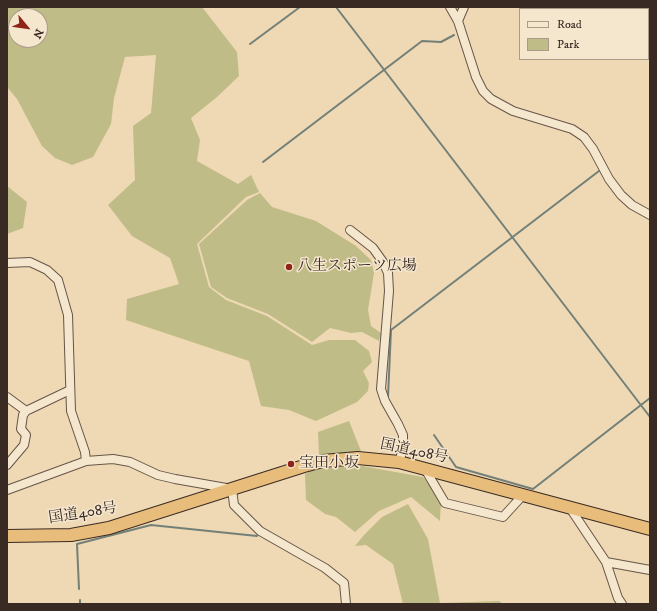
<!DOCTYPE html>
<html>
<head>
<meta charset="utf-8">
<style>
	body { margin:0 }
	#map { position:relative; width:657px; height:611px; overflow:hidden; background:#efd8b4; font-family:"IM FELL DW Pica",serif }
	canvas { display:block }
	.frame { position:absolute; inset:0; border:8px solid #392b24; pointer-events:none }
	.legend { position:absolute; left:519px; top:8px; width:130px; height:52px; box-sizing:border-box; background:#f5e6ce; border:1px solid #aa9b8a; margin:0; padding:5px 7px; list-style:none; font-size:12px; color:#392b24 }
	.legend li { display:flex; align-items:center; gap:8px; height:20px }
	.legend b { width:20px; border:1px solid #aa9b8a }
	.north { position:absolute; left:8px; top:8px; width:40px; height:40px; box-sizing:border-box; background:#f5e6ce; border:1px solid #aa9b8a; border-radius:50%; rotate:119deg; font-size:11px; font-weight:700; line-height:16px; text-align:center; color:#392b24 }
	.north::after { content:''; display:block; margin:auto; width:14px; height:18px; background:#8f2418; clip-path:polygon(50% 0,100% 100%,50% 72%,0 100%) }
</style>
</head>
<body>
<div id="map">
<canvas width="657" height="611"></canvas>
<div class="frame"></div>
<ul class="legend">
<li><b style="height:5px;background:#f5e6ce"></b>Road</li>
<li><b style="height:11px;background:#c0bc88"></b>Park</li>
</ul>
<div class="north">N</div>
</div>
<script>
const context = document.querySelector('canvas').getContext('2d');
context.lineJoin = 'round';
function paint(path, color) {
  context.fillStyle = color;
  context.fill(path, 'evenodd');
}
function shape(rows) {
  const path = new Path2D();
  for (const r of rows) {
    path.moveTo(r[0], r[1]);
    for (let i = 2; i < r.length; i += 2) path.lineTo(r[i], r[i + 1]);
  }
  return path;
}
function trace(path, color, width, dash) {
  context.strokeStyle = color;
  context.lineWidth = width;
  context.lineCap = dash ? 'butt' : 'round';
  context.setLineDash(dash || []);
  context.stroke(path);
}
function drawText(font, color, halo, rows, align = 'center') {
  context.font = font + ' "IM FELL DW Pica","Noto Serif JP",serif';
  context.lineWidth = 3;
  context.setLineDash([]);
  context.textBaseline = 'middle';
  context.strokeStyle = halo;
  context.fillStyle = color;
  for (const [text, x, y, turn = 0] of rows) {
    context.save();
    context.translate(x, y);
    context.rotate((+turn || 0) * Math.PI / 180);
    context.textAlign = isNaN(turn) ? turn : align;
    if (halo) context.strokeText(text, 0, 0);
    context.fillText(text, 0, 0);
    context.restore();
  }
}
paint(shape([
	[7,7,202,7,237,52,239,76,217,97,191,118,200,140,197,161,238,184,251,175,259,192,246,197,197,244,209,287,226,300,267,316,312,345,329,340,355,340,369,351,372,362,363,371,369,383,368,391,357,402,316,421,289,410,261,406,249,361,126,320,127,299,179,284,170,258,132,236,108,205,135,180,133,126,151,113,156,55,125,57,114,98,111,124,93,157,72,165,55,158,42,146,17,99,7,87],
	[16,16,40,16,40,40,16,40],
	[533,7,599,7,597,9,532,9],
	[612,7,650,7,650,27,648,26,648,9,616,9],
	[7,186,27,202,23,228,7,234],
	[260,193,272,207,316,221,356,246,371,260,374,273,368,310,371,326,381,333,379,341,362,332,351,333,330,328,312,342,268,314,227,298,211,287,199,244,247,200],
	[349,421,361,451,319,457,318,432],
	[341,466,362,466,423,477,441,500,440,521,411,497,379,511,355,532,336,517,325,514,306,500,305,474,310,471],
	[408,504,428,539,440,603,499,601,504,604,403,604,393,564,366,545,355,546,364,535,382,517]
]), '#c0bc88');
trace(shape([
	[336,7,650,417],
	[250,44,300,7],
	[263,162,422,41,441,42,454,35],
	[388,397,391,330,599,171],
	[434,435,456,467,533,489,650,398],
	[79,589,77,544,151,525,257,536],
	[80,600,80,604]
]), '#738078', 2);
const minor = shape([
	[450,7,458,21,476,77,483,91,491,99,513,111,572,129,584,137,593,149,609,179,621,195,632,205,650,215],
	[458,21,464,7],
	[350,230,373,248,383,262,388,273,389,291,381,389,385,401,398,424,403,435,403,449,399,462],
	[7,263,30,262,47,270,58,280,68,315,71,411,85,452,86,461],
	[7,397,26,411],
	[7,465,24,445,26,435,21,429,23,415,26,411,70,390],
	[425,469,445,503,503,517,523,495],
	[7,490,86,461,113,459,130,462,158,475,175,479,232,489,234,505,260,531,325,568,344,583,346,604],
	[570,508,606,562,618,598,622,604],
	[606,562,650,570]
]);
const highway = shape([
	[7,536,71,535,109,528,304,466,323,461,358,458,399,462,650,529]
]);
trace(minor, '#665648', 10);
trace(highway, '#392b24', 14);
trace(minor, '#f5e6ce', 8);
trace(highway, '#e8bc7a', 12);
for (const [x, y, r, color] of [
	[289,267,4,"#8f2418"],
	[291,464,4,"#8f2418"]
]) {
  const dot = new Path2D();
  dot.arc(x, y, r, 0, 2 * Math.PI);
  context.fillStyle = color;
  context.fill(dot);
  trace(dot, '#f5e6ce', 1.5);
}
drawText('15px', '#392b24', '#f5e6ce', [
	["八生スポーツ広場",297,267],
	["宝田小坂",299,464]
], 'left');
drawText('15px', '#392b24', '#f5e6ce', [
	["国道408号",414,452,12],
	["国道408号",83,514,-9]
]);
</script>
</body>
</html>
